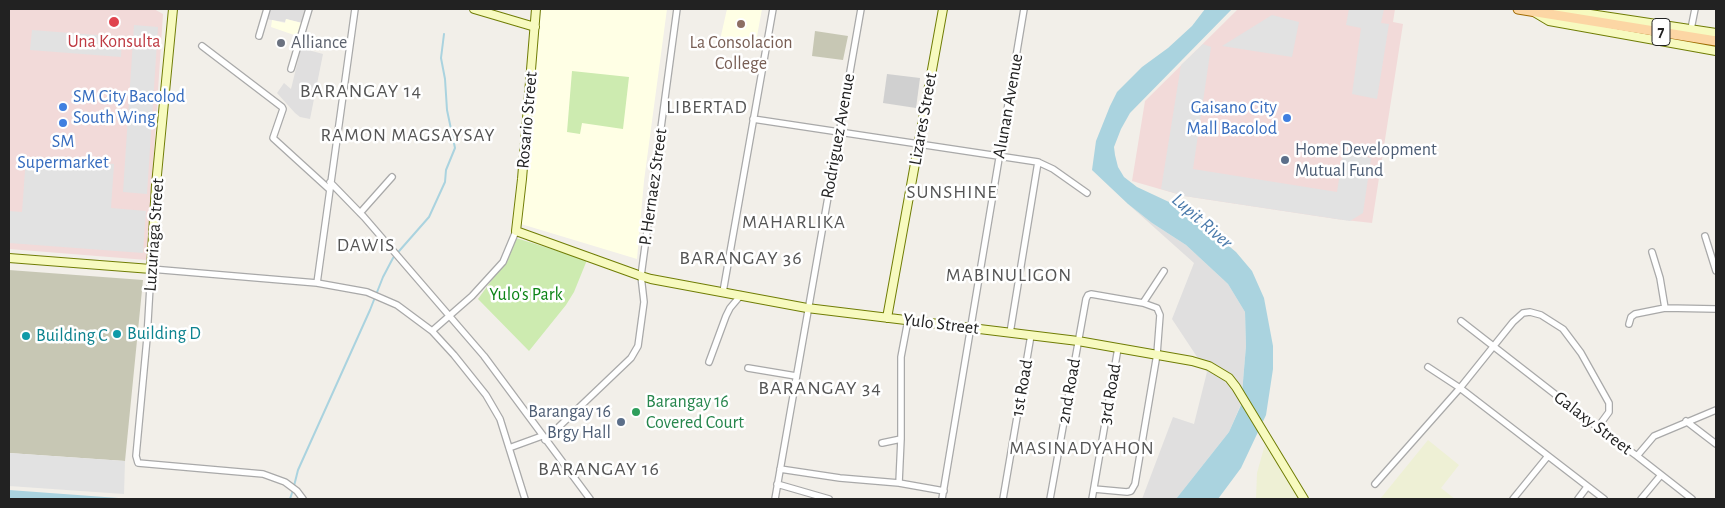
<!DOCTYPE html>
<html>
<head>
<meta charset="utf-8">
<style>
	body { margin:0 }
	#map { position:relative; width:1725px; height:508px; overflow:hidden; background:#f2efe9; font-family:"Alegreya Sans",sans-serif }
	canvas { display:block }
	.frame { position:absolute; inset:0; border:10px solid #222; pointer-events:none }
</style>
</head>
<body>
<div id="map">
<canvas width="1725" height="508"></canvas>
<div class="frame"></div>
</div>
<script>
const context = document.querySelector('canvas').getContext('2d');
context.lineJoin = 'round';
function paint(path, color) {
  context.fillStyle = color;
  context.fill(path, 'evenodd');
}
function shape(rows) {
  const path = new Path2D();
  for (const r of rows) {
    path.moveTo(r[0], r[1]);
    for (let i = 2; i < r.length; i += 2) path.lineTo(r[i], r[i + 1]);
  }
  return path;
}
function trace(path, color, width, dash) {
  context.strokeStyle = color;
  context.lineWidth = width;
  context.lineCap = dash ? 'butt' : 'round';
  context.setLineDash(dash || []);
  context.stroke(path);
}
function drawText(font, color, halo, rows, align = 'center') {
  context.font = font + ' "Alegreya Sans",sans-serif';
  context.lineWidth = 5;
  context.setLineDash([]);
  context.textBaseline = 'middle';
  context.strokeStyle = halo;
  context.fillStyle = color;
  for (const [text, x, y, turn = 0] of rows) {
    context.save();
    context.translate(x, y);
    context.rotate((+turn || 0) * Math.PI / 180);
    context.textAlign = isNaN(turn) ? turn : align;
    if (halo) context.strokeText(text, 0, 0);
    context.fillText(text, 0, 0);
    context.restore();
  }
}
paint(shape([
	[268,9,306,9,302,23,286,19,285,22,265,19],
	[301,48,323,54,310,119,300,117,295,113,277,93,284,83,291,89],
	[1128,204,1152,223,1186,245,1228,284,1245,312,1246,346,1241,404,1229,432,1176,499,1142,499,1173,417,1194,424,1207,372,1172,319,1194,263]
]), '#e0dfdf');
paint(shape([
	[9,9,154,9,163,14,147,260,9,249],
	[1238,9,1395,9,1393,22,1403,24,1372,223,1336,219,1184,196,1132,181,1145,101]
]), '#f2dad9');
paint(shape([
	[541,9,667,9,644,181,637,259,521,224],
	[727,9,762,9,755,47,720,40],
	[286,19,302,23,297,36,271,27,272,20,285,23]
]), '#ffffe5');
paint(shape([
	[887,74,920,78,916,108,883,103]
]), '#d0d0d0');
paint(shape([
	[815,31,848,36,843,60,812,56],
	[9,270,143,280,125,461,9,453]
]), '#c7c7b4');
paint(shape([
	[1267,437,1303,499,1256,499,1257,473],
	[1428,440,1459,465,1441,488,1455,499,1380,499]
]), '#eef0d5');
paint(shape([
	[572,71,629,77,623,129,582,123,580,134,567,132],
	[516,238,587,260,574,292,566,305,529,351,478,299,505,262,507,262]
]), '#cdebb0');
paint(shape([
	[1349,9,1384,9,1381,23,1389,24,1377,99,1352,94,1361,28,1346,25],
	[1272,15,1299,22,1292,57,1222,46],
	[134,25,158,27,147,194,123,192],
	[32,30,122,37,121,57,30,50],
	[1203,44,1211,47,1193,169,1337,192,1343,153,1371,158,1363,213,1350,221,1184,196,1161,189,1181,65],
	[26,157,114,164,111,208,146,211,143,253,9,243,9,211,22,212],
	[9,453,125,461,124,494,9,486]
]), '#e2e2e2');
paint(shape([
	[1205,9,1232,9,1130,113,1121,129,1114,147,1115,155,1118,167,1124,177,1137,187,1184,209,1236,252,1252,271,1264,298,1273,346,1273,369,1266,415,1241,468,1218,499,1176,499,1229,432,1241,405,1246,346,1245,312,1228,284,1186,245,1152,223,1128,204,1092,170,1096,141,1110,106,1117,92,1142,67,1168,48,1192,26],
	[9,490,132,499,9,499]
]), '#aad3df');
trace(shape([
	[294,486,298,470,370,310,383,277,393,258,429,217,445,182,446,170,455,148,447,110,445,79,441,58,444,34],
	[290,499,293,490]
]), '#aad3df', 2);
const street = shape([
	[1691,29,1695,9],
	[259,36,267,9],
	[202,46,282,107,283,109,273,138,329,189],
	[291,69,309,9],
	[753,119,1038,162,1053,169,1087,193],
	[330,182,364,217,484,356,590,499],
	[360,213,392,177],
	[1705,236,1716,271],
	[1652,252,1660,278,1665,308,1716,309],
	[317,283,355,9],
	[723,292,773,9],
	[1461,321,1601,430,1637,456,1692,499],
	[1629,324,1631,317,1635,314,1665,308],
	[432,331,472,296,503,262,516,231],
	[1010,333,1038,162],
	[709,362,726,316,730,308,741,295],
	[1428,367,1460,388,1604,499],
	[748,368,796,376],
	[1686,421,1716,444],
	[545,440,631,358,638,346,644,302,641,276,677,9],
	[882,443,901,439],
	[509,448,542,436],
	[1637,456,1654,436,1716,410],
	[780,469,840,478,899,483,944,491],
	[899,483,901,439,901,357,908,320],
	[777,484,829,499],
	[1375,484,1460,388,1513,322,1523,313,1530,312,1541,315,1563,329,1581,353,1609,403,1609,412,1598,427],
	[1094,489,1127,492,1131,491,1135,484,1157,354,1160,315,1157,308,1143,303],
	[303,499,297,491,285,482,263,474,138,463,136,456,147,338,151,269,317,283,367,292,397,305,432,331,454,355,486,395,500,419,525,499],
	[775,499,861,9],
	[942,499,1024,9],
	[1003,499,1031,335],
	[1050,499,1086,299,1088,295,1091,294,1143,303,1164,271],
	[1092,499,1118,348],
	[1513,499,1548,456],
	[1578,499,1587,487],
	[1641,499,1661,475]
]);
const secondary = shape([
	[474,9,535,27],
	[536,9,522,179,516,231,641,276,651,279,807,308,1078,341,1192,361,1209,366,1229,378,1236,387,1304,499],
	[1557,9,1716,33],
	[1534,12,1549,21,1716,51],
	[9,258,151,269,156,185,173,9],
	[887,318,943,9]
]);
const primary = shape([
	[1518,9,1716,41]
]);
trace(street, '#a9a9a9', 8);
trace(secondary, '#707d05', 10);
trace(primary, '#a06b00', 11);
trace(street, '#fff', 5.5);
trace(secondary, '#f7fabf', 8);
trace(primary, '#fcd6a4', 9);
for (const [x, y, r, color] of [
	[114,22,6,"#e0444e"],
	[741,24,5,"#8d6e63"],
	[281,43,5,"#6b7280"],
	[63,107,5,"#3f7fe0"],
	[1287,118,5,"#3f7fe0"],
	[63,123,5,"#3f7fe0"],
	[1285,160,5,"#5c6f8a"],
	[117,334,5,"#0f9aa8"],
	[26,336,5,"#0f9aa8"],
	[636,412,5,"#2e9e5b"],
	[621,422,5,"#5c6f8a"]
]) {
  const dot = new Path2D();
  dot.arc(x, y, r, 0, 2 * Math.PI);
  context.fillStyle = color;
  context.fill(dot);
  trace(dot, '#fff', 2);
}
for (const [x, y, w] of [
	[1661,32,18]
]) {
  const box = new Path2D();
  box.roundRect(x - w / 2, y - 13.5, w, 27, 4);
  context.fillStyle = '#fff';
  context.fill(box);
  trace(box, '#222', 1);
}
drawText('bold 16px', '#222', null, [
	["7",1661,32]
]);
drawText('18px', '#be3a42', '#fff', [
	["Una Konsulta",114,42]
]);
drawText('18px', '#5b616d', '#fff', [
	["Alliance",291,43]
], 'left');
drawText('18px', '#785e54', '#fff', [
	["La Consolacion",741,43],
	["College",741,64]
]);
drawText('18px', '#366cbe', '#fff', [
	["SM City Bacolod",73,97],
	["South Wing",73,118],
	["Gaisano City",1277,108,"right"],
	["Mall Bacolod",1277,129,"right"],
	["SM",63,142,"center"],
	["Supermarket",63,163,"center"]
], 'left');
drawText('18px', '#222', '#fff', [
	["Alunan Avenue",1008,106,-80],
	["Lizares Street",923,119,-80],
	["Rosario Street",527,120,-85],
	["Rodriguez Avenue",838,136,-80],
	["P. Hernaez Street",653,187,-82],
	["Luzuriaga Street",154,235,-86],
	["Yulo Street",941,324,7],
	["1st Road",1022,388,-80],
	["2nd Road",1069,391,-80],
	["3rd Road",1110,394,-80],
	["Galaxy Street",1593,423,37]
]);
drawText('18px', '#4e5e75', '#fff', [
	["Home Development",1295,150],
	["Mutual Fund",1295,171],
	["Barangay 16",611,412,"right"],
	["Brgy Hall",611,433,"right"]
], 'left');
drawText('18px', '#0c8416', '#fff', [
	["Yulo's Park",526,295]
]);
drawText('18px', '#0d838f', '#fff', [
	["Building D",127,334],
	["Building C",36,336]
], 'left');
drawText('18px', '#27864d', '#fff', [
	["Barangay 16",646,402],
	["Covered Court",646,423]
], 'left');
context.letterSpacing = '1px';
drawText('19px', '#555', '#fff', [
	["LIBERTAD",707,107],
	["RAMON MAGSAYSAY",408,135],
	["SUNSHINE",952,192],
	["MAHARLIKA",794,222],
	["DAWIS",366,245],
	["MABINULIGON",1009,275],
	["MASINADYAHON",1082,448]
]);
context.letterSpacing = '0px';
drawText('italic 19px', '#4a7aab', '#fff', [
	["Lupit River",1202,221,41]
]);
context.letterSpacing = '1px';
drawText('20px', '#555', '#fff', [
	["BARANGAY 14",361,91],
	["BARANGAY 36",741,258],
	["BARANGAY 34",820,388],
	["BARANGAY 16",599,469]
]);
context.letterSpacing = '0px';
</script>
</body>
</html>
